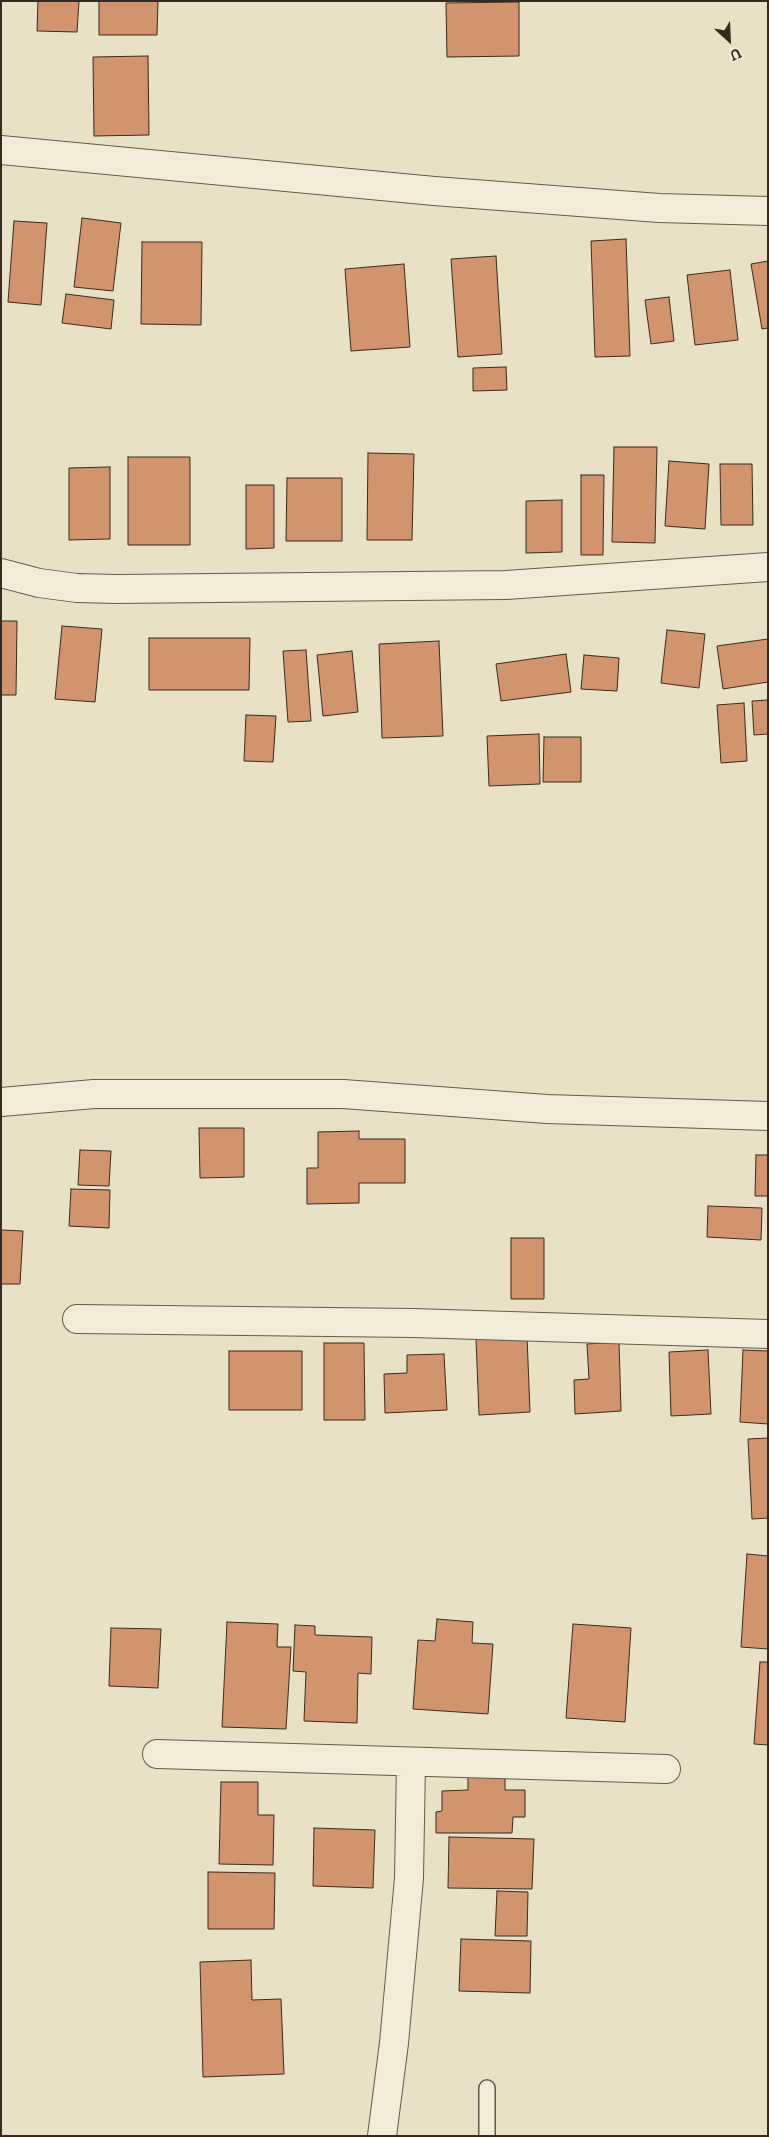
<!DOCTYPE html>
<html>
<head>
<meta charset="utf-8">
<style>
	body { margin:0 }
	#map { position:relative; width:769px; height:2137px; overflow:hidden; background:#e9e1c5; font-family:"IM FELL DW Pica",serif }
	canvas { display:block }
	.frame { position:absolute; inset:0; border:2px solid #392a1e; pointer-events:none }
	.north { position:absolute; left:704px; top:15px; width:50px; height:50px; -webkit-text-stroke:4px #f1ecd9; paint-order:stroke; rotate:155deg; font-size:14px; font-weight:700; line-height:20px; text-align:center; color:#392a1e }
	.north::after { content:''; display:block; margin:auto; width:18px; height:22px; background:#392a1e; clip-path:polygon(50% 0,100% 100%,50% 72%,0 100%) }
</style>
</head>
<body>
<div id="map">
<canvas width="769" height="2137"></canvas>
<div class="frame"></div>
<div class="north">U</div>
</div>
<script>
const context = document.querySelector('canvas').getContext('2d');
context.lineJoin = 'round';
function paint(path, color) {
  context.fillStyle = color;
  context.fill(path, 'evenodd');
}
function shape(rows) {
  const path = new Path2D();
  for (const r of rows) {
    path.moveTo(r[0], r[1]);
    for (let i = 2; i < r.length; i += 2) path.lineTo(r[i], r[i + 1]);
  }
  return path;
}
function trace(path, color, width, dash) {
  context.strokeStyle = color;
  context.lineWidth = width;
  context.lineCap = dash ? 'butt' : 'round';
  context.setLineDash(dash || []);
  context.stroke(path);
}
const building = shape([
	[38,1,79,1,77,32,37,31,38,1],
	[99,1,158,1,157,35,99,35,99,1],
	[519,2,519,56,447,57,446,3,519,2],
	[148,56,149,135,94,136,93,57,148,56],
	[82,218,121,223,113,291,74,287,82,218],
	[14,221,47,223,41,305,8,302,14,221],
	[626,239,630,356,595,357,591,241,626,239],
	[142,242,202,242,201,325,141,324,142,242],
	[496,256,502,354,458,357,451,259,496,256],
	[768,261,768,328,762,329,751,264,768,261],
	[404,264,410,347,351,351,345,269,404,264],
	[730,270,738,340,695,345,687,275,730,270],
	[66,294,114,300,111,329,62,323,66,294],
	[669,297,674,341,651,344,645,300,669,297],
	[506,367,507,390,473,391,473,368,506,367],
	[614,447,657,447,655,543,612,542,614,447],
	[368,453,414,454,412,540,367,540,368,453],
	[128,457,190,457,190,545,128,545,128,457],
	[669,461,709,464,705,529,665,526,669,461],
	[720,464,752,464,753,525,721,525,720,464],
	[110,467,110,539,69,540,69,468,110,467],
	[581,475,604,475,603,555,581,555,581,475],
	[287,478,342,478,342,541,286,541,287,478],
	[246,485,274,485,274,548,246,549,246,485],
	[562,500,562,552,526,553,526,501,562,500],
	[1,621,17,621,16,695,1,695,1,621],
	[62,626,102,629,95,702,55,699,62,626],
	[667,630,705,634,699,688,661,683,667,630],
	[149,638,250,638,249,690,149,690,149,638],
	[768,639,768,682,723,689,717,646,768,639],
	[439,641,443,736,382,738,379,644,439,641],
	[306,650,311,721,288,722,283,651,306,650],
	[352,651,358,712,323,716,317,655,352,651],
	[566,654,571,692,501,701,496,664,566,654],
	[584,655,619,658,617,691,581,689,584,655],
	[768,700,768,734,754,735,752,701,768,700],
	[744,703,747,761,721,763,717,705,744,703],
	[246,715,276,716,273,762,244,761,246,715],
	[539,734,540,784,489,786,487,736,539,734],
	[544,737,581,737,581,782,543,782,544,737],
	[199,1128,244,1128,244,1177,200,1178,199,1128],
	[359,1131,359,1139,405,1139,405,1183,359,1183,359,1203,307,1204,307,1168,318,1168,318,1132,359,1131],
	[80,1150,111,1151,109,1186,78,1185,80,1150],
	[756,1155,768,1155,768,1196,755,1196,756,1155],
	[71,1189,110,1190,109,1228,69,1226,71,1189],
	[708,1206,762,1208,761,1240,707,1237,708,1206],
	[1,1230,23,1231,20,1284,1,1284,1,1230],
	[511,1238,544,1238,544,1299,511,1299,511,1238],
	[527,1336,530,1412,479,1415,476,1339,527,1336],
	[619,1342,621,1411,575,1414,574,1380,589,1379,587,1344,619,1342],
	[324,1343,364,1343,365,1420,324,1420,324,1343],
	[708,1350,711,1414,671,1416,669,1352,708,1350],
	[743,1350,768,1351,768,1424,740,1422,743,1350],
	[229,1351,302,1351,302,1410,229,1410,229,1351],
	[444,1354,447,1410,385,1413,384,1374,407,1373,407,1355,444,1354],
	[768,1438,768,1518,752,1519,748,1439,768,1438],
	[747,1554,768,1556,768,1649,741,1647,747,1554],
	[437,1619,473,1622,472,1643,493,1644,488,1714,413,1709,418,1640,435,1641,437,1619],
	[227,1622,278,1624,277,1647,291,1647,286,1729,222,1727,227,1622],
	[573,1624,631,1628,625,1722,566,1718,573,1624],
	[295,1625,315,1626,315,1635,372,1637,371,1674,358,1673,357,1723,304,1721,306,1672,293,1671,295,1625],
	[111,1628,161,1629,158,1688,109,1686,111,1628],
	[760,1662,768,1662,768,1745,754,1744,760,1662],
	[468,1774,505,1774,505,1790,525,1790,525,1817,513,1817,512,1833,436,1833,436,1812,442,1811,442,1791,468,1790,468,1774],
	[221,1782,258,1782,258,1815,274,1815,273,1865,219,1864,221,1782],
	[314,1828,375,1830,373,1888,313,1886,314,1828],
	[449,1837,534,1839,532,1889,448,1888,449,1837],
	[208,1872,275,1873,274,1929,208,1929,208,1872],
	[497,1891,528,1892,527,1936,495,1936,497,1891],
	[461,1939,531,1941,530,1993,459,1991,461,1939],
	[251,1960,252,2000,281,1999,284,2074,203,2077,200,1962,251,1960]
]);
paint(building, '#d2946f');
trace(building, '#392a1e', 1);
const service = shape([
	[487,2088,487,2136]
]);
const minor = shape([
	[1,150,434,191,659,208,768,211],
	[1,573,39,583,77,588,117,589,506,585,768,567],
	[1,1102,94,1094,343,1094,547,1109,768,1116],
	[77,1319,413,1323,768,1334],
	[157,1754,666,1769],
	[382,2136,394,2043,409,1878,411,1762]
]);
trace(service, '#655848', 18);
trace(minor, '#655848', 30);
trace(service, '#f1ecd9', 15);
trace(minor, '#f1ecd9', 28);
</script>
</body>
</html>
